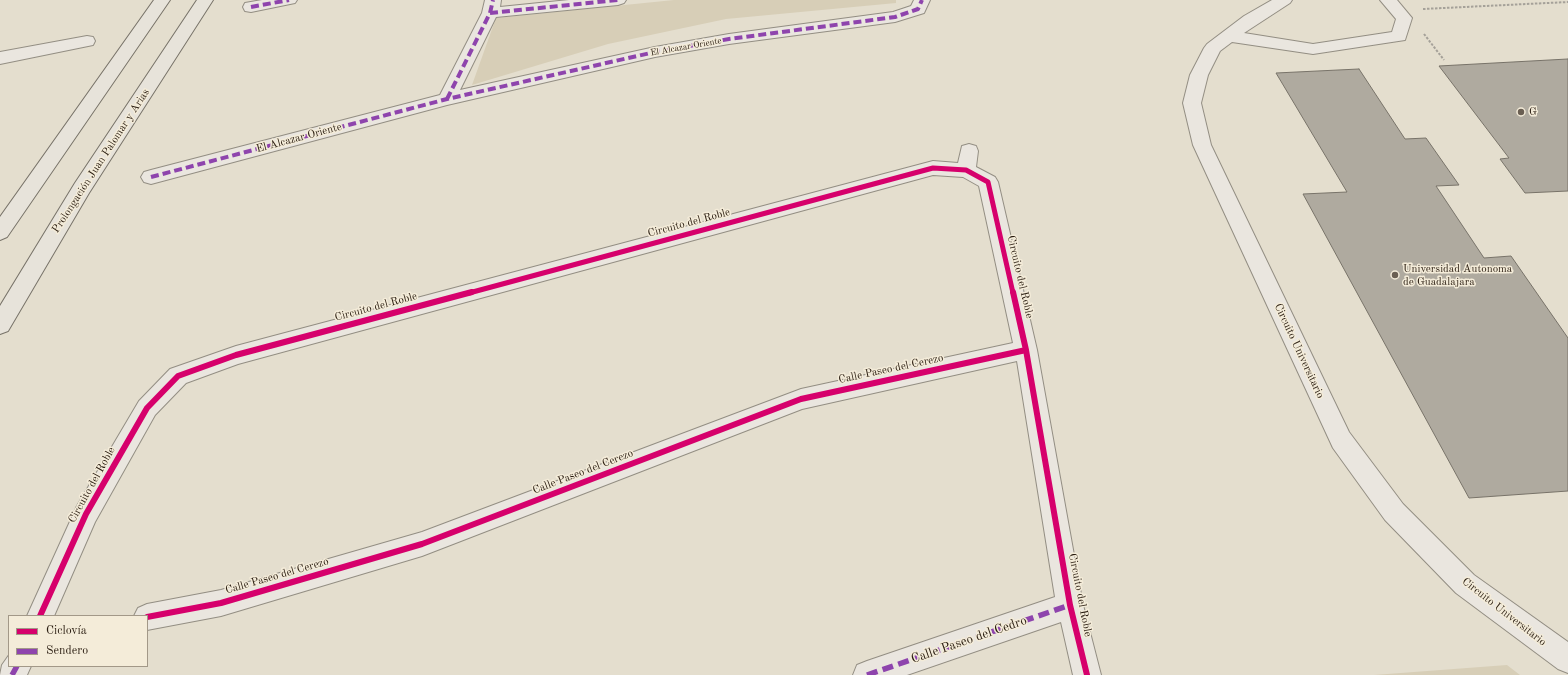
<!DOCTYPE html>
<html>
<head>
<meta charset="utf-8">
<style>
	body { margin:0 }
	#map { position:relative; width:1568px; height:675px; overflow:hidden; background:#e4dece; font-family:"Old Standard TT",serif }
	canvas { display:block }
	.legend { position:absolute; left:8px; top:615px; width:140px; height:52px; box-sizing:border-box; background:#f4ecd9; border:1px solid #a29888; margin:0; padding:5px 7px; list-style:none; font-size:12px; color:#281b0f }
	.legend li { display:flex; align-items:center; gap:8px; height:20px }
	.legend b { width:20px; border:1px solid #a29888 }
</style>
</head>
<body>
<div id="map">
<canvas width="1568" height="675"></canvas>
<ul class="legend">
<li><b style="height:5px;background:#d6006c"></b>Ciclovía</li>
<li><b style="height:5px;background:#8e44ad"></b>Sendero</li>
</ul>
</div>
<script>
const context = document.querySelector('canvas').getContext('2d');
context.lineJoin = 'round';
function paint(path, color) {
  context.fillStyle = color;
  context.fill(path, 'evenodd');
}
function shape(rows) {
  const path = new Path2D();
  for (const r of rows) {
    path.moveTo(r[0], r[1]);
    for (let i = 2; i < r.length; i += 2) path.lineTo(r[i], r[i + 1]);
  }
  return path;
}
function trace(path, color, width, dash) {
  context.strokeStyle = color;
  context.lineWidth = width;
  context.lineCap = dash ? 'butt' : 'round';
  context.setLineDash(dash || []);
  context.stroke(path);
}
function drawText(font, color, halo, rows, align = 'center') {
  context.font = font + ' "Old Standard TT",serif';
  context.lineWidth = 3;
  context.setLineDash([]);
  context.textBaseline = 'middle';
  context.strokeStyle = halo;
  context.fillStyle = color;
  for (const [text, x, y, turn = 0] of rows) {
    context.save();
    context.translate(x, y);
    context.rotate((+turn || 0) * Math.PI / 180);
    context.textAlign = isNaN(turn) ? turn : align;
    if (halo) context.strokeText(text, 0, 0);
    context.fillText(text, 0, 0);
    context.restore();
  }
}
paint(shape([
	[674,0,896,0,896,3,726,19,608,44,472,85,496,18],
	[1507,665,1520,675,1374,675]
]), '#d7ceb7');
const building = shape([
	[1568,59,1568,191,1525,193,1500,159,1509,158,1439,66,1568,59],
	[1359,69,1405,139,1426,138,1459,185,1436,186,1484,258,1511,256,1568,338,1568,491,1469,498,1303,194,1347,192,1276,73,1359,69]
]);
paint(building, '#afaa9f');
trace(building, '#787369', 1);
const minor = shape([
	[262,0,297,0,295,3,251,12,245,11,243,7,245,3,262,0],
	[485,0,501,0,500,7,569,0,626,0,624,3,618,5,496,17,460,90,655,47,729,34,893,12,911,6,914,0,930,0,924,13,895,22,729,44,655,57,447,105,151,184,144,182,141,177,144,172,151,170,440,95,482,13,485,0],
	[1272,0,1292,0,1290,3,1244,33,1313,44,1392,32,1396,19,1380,0,1397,0,1412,18,1405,40,1313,54,1232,42,1220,51,1208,75,1201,103,1211,145,1349,432,1403,504,1474,575,1568,642,1568,673,1558,669,1456,593,1385,520,1333,448,1193,145,1183,103,1190,75,1204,48,1207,44,1244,16,1272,0],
	[87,36,93,37,95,41,93,45,0,64,0,52,87,36],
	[969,144,976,146,978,151,976,167,995,177,998,182,1037,350,1083,605,1101,675,1073,675,1061,622,907,675,853,675,857,665,867,661,1055,597,1017,361,802,409,422,556,221,616,147,630,147,616,134,616,138,608,147,604,221,590,422,532,801,389,1013,343,979,186,963,177,933,175,238,364,186,383,155,415,95,522,54,616,27,616,77,506,139,401,170,369,236,346,933,161,958,163,962,146,969,144],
	[9,655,9,666,31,666,27,675,0,675,2,665,9,655]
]);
const major = shape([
	[154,0,170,0,7,237,0,240,0,217,154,0],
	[197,0,213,0,89,193,8,331,0,334,0,306,75,183,197,0]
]);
trace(minor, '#938e83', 2);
trace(major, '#787369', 2);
trace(shape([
	[1423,9,1568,2],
	[1424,34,1444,60]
]), '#a5a199', 2, [2.5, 1.5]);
paint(minor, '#eae6df');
paint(major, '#e7e3da');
trace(shape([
	[251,7,289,0],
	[490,13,618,0],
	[447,99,490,13,493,0],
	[151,177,447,99,655,52,729,39,895,17,918,9,922,0]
]), '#8e44ad', 4, [8, 4]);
trace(shape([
	[12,675,17,666],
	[867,675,1070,605]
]), '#8e44ad', 5.5, [11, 5.5]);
trace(shape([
	[469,293,933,168,966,170,988,182,1013,293]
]), '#d6006c', 5);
trace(shape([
	[1013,292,1026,350,1070,605,1087,675],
	[40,616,86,514,147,408,178,376,236,355,472,292],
	[147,617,221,603,422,544,801,399,1026,350]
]), '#d6006c', 6);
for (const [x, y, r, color] of [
	[1521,112,4,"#6a5f52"],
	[1395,275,4,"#6a5f52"]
]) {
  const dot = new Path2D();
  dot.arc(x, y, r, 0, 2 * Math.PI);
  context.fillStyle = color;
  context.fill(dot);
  trace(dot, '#f4ecd9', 1.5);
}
drawText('9px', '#281b0f', '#f4ecd9', [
	["El Alcazar Oriente",686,47,-10]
]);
drawText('11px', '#281b0f', '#f4ecd9', [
	["G",1529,112],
	["Universidad Autonoma",1403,269],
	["de Guadalajara",1403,282]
], 'left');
drawText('11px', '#281b0f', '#f4ecd9', [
	["El Alcazar Oriente",299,138,-15],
	["Prolongación Juan Palomar y Arias",101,161,-57],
	["Circuito del Roble",689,223,-15],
	["Circuito del Roble",1020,277,77],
	["Circuito del Roble",376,307,-15],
	["Circuito Universitario",1299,351,65],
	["Calle Paseo del Cerezo",891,369,-12],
	["Calle Paseo del Cerezo",583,472,-21],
	["Circuito del Roble",92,485,-61],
	["Calle Paseo del Cerezo",277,576,-16],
	["Circuito del Roble",1080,595,79],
	["Circuito Universitario",1504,612,38]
]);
drawText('13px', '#281b0f', '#f4ecd9', [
	["Calle Paseo del Cedro",969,640,-19]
]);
</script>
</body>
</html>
